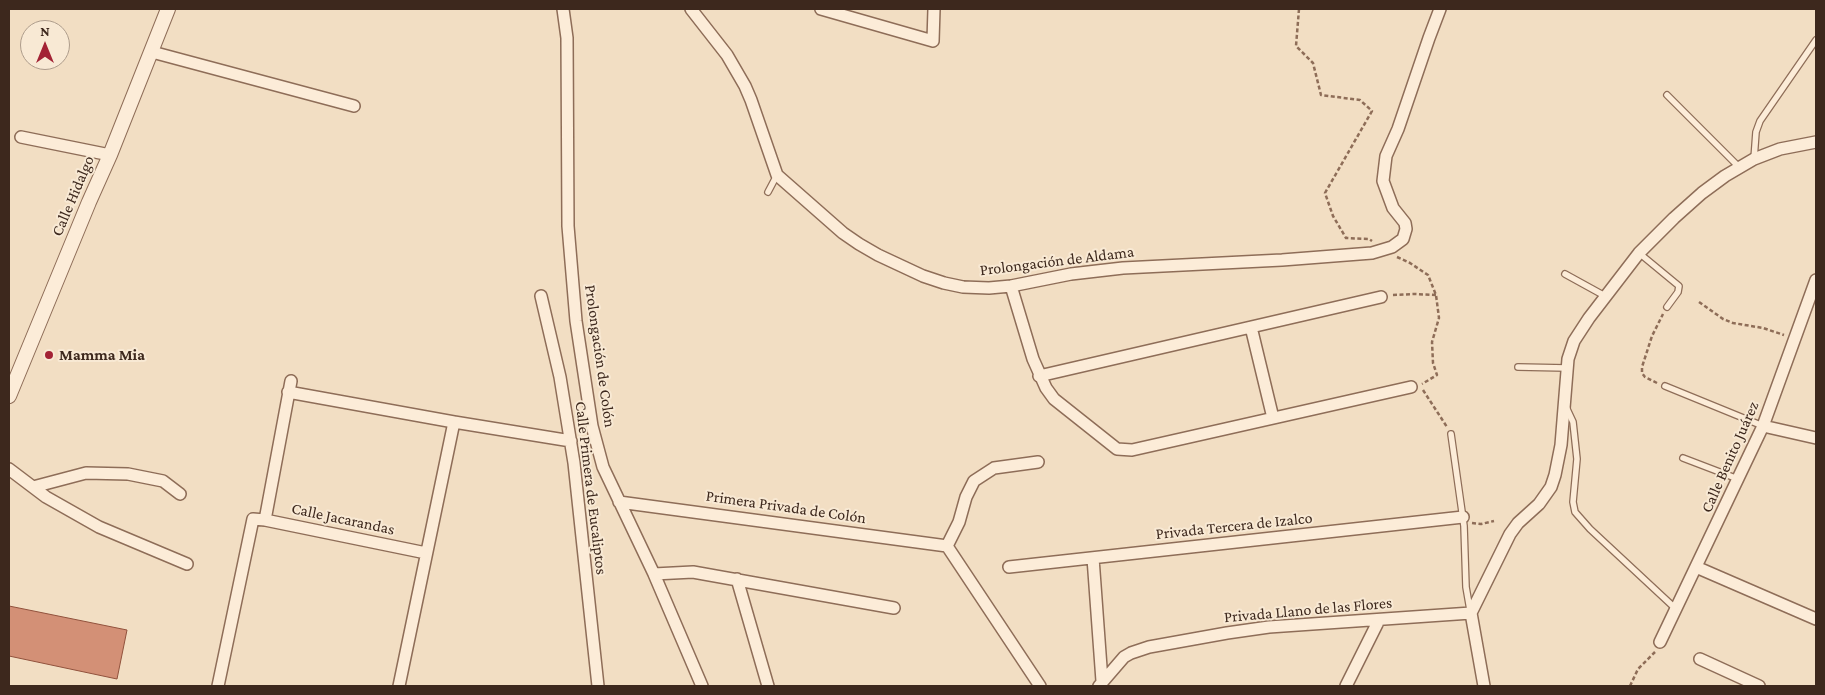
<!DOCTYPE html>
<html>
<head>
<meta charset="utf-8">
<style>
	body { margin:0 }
	#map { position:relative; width:1825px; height:695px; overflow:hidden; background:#f2dec3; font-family:"Crimson Pro",serif }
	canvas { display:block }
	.frame { position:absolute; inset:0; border:10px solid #3d281d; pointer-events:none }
	.north { position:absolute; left:20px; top:20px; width:50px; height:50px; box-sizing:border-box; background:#f8e9d4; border:1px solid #ad9c8b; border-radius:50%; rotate:0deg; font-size:14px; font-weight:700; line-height:20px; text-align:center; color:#3d281d }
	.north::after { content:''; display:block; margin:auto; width:18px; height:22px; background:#a32335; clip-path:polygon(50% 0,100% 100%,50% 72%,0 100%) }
</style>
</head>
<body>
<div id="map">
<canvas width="1825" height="695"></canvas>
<div class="frame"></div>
<div class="north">N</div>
</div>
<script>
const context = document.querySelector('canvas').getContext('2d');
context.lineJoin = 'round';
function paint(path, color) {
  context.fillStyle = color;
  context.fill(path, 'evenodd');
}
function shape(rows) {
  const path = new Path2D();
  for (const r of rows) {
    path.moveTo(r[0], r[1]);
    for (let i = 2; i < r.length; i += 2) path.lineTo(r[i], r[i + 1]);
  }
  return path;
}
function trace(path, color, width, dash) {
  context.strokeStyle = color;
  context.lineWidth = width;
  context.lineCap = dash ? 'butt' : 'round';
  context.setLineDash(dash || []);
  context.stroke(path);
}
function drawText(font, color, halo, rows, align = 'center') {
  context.font = font + ' "Crimson Pro",serif';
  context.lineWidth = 4;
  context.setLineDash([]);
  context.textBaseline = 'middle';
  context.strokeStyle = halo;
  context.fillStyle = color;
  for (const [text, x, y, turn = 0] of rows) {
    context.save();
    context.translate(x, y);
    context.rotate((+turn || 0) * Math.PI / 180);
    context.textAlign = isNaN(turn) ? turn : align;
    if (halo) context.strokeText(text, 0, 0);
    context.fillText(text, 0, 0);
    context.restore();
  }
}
const building = shape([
	[9,606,127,630,117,679,9,656,9,606]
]);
paint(building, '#d39076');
trace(building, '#90513c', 1);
const service = shape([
	[1667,95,1739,167],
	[1754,159,1756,132,1760,121,1816,40],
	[768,192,777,175],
	[1639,253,1679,286,1678,292,1667,307],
	[1565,274,1605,296],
	[1518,367,1567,368],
	[1665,386,1763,426],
	[1566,407,1573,422,1577,459,1573,502,1575,512,1590,529,1676,609],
	[1451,434,1464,526,1466,587,1470,610],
	[1683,458,1738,479]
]);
const minor = shape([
	[563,9,567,38,568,226,576,321,592,426,603,467,654,574,702,686],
	[691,9,727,55,745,86,751,100,777,175,843,233,859,244,878,255,923,276,944,283,963,287,989,288,1011,286,1071,274,1123,268,1282,260,1372,253,1392,247,1403,239,1406,229,1405,223,1393,208,1383,181,1386,156,1398,129,1429,38,1440,9],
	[821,9,933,41,934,9],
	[152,52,354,106],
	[21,137,110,155],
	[1011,286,1033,359,1046,388,1054,399,1117,449,1132,450,1411,387],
	[541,296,560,377,574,463,598,686],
	[1251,327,1273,418],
	[1039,376,1381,297],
	[288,392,454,422,571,441],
	[1763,426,1816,438],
	[9,469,46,497,99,527,187,564],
	[33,487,86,473,128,474,163,481,180,494],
	[619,502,947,546],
	[265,520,291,381],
	[947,546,1040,686],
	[947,546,959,522,966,497,974,481,994,468,1038,462],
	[1093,558,1102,681],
	[1009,567,1463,517],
	[1696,567,1816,619],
	[654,574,693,572,894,608],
	[737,579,768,686],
	[1471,613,1510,534,1518,523,1539,504,1551,487,1555,475,1561,445,1568,359,1574,341,1589,318,1639,253,1674,218,1702,193,1725,176,1754,159,1780,149,1816,142],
	[1660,642,1763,426,1816,280],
	[1700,659,1759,686],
	[218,686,253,519,265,520,426,553],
	[399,686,454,422],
	[1099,686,1124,657,1131,653,1149,647,1227,633,1269,627,1471,613,1484,686],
	[1346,686,1379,620]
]);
const tertiary = shape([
	[9,396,89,202,110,155,168,9]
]);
trace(service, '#8e6d58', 8);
trace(minor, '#8e6d58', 14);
trace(tertiary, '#8e6d58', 16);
trace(shape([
	[1299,9,1296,46,1313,63,1321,95,1360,100,1372,111,1325,193,1333,216,1346,238,1369,239,1372,241],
	[1397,257,1410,263,1428,275,1436,295,1439,318,1432,342,1433,363,1437,375,1422,384],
	[1393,295,1415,294,1436,295],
	[1699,302,1723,319,1733,323,1763,328,1784,335],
	[1657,383,1645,377,1642,373,1642,367,1652,336,1663,314],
	[1423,390,1447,427],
	[1472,523,1481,524,1494,521],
	[1630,686,1638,669,1655,652]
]), '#8e6d58', 2.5, [4, 2.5]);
trace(service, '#fcecd8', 5.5);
trace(minor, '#fcecd8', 11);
trace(tertiary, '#fcecd8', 14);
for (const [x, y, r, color] of [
	[49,355,5,"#a32335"]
]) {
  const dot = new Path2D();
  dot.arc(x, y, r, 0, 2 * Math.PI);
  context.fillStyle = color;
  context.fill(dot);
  trace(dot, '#f8e9d4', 2);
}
drawText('16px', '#3d281d', '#f8e9d4', [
	["Calle Hidalgo",73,196,-67],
	["Prolongación de Aldama",1057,261,-7],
	["Prolongación de Colón",600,356,82],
	["Calle Benito Juárez",1730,457,-66],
	["Calle Primera de Eucaliptos",591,488,83],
	["Primera Privada de Colón",786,507,8],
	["Calle Jacarandas",343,519,12],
	["Privada Tercera de Izalco",1234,526,-6],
	["Privada Llano de las Flores",1308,610,-5]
]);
drawText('bold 16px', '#3d281d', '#f8e9d4', [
	["Mamma Mia",59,355]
], 'left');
</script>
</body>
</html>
